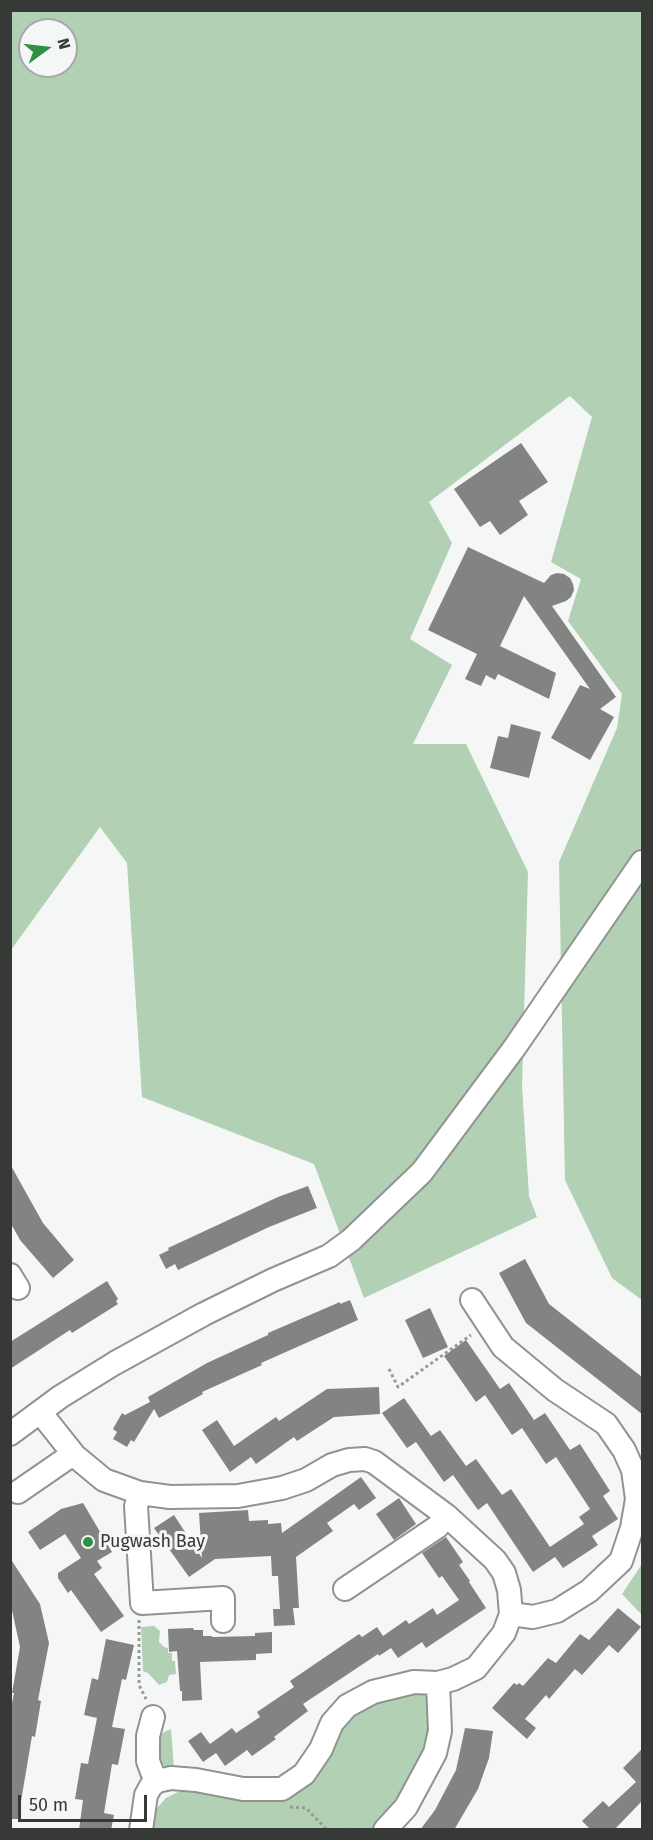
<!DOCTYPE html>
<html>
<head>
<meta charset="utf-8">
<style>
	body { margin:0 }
	#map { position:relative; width:653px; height:1840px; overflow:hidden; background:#f4f7f5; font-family:"Fira Sans",sans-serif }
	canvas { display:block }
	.frame { position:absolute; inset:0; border:12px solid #373937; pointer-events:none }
	.north { position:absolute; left:18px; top:18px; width:60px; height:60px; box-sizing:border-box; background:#f4f7f5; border:2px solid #a8aba9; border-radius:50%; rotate:75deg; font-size:16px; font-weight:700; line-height:24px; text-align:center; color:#373937 }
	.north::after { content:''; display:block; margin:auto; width:21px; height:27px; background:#2f9043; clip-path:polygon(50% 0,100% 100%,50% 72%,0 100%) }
	.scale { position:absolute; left:18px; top:1795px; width:129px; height:27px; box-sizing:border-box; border:3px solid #373937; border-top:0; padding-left:8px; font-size:18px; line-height:21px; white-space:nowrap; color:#373937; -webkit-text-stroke:4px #f4f7f5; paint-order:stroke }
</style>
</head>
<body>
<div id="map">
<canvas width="653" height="1840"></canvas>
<div class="frame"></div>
<div class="north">N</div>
<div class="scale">50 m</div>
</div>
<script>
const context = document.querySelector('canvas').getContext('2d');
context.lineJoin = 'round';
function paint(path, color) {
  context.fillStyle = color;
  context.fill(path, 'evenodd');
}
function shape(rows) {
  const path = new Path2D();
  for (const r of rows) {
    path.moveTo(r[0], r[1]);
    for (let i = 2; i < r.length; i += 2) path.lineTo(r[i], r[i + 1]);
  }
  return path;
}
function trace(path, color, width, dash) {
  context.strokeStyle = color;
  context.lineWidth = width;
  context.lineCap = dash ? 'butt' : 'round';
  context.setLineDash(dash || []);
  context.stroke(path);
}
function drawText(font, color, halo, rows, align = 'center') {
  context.font = font + ' "Fira Sans",sans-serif';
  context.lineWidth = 6;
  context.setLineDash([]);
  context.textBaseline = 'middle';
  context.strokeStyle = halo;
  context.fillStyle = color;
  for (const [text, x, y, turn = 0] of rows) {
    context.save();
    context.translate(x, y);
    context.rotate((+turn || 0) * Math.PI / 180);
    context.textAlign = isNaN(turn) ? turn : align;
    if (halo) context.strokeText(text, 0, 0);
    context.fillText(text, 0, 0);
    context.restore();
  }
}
paint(shape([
	[11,11,642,11,642,1300,612,1278,565,1180,559,862,617,728,622,694,568,621,581,579,551,562,592,417,570,396,429,502,452,543,410,639,452,665,413,744,466,744,528,872,522,1086,529,1196,537,1217,364,1298,314,1164,142,1097,127,863,100,827,11,950],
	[30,30,66,30,66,66,30,66],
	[642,1564,642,1615,622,1594],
	[154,1626,160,1631,159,1642,164,1647,168,1648,168,1653,172,1653,172,1661,175,1661,176,1674,169,1675,167,1682,159,1685,148,1673,143,1671,141,1627],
	[423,1692,427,1697,432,1715,431,1745,393,1811,373,1829,152,1830,156,1809,166,1798,178,1792,193,1791,223,1798,225,1792,285,1791,369,1698],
	[171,1729,174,1768,165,1766,159,1761,159,1738,164,1732]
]), '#b1d0b4');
paint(shape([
	[521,443,548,482,519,501,528,515,500,535,490,521,480,527,454,489],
	[468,547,544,583,551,575,557,573,564,574,570,578,573,584,574,590,571,597,566,601,552,606,616,697,600,709,614,717,590,760,551,738,580,685,590,689,524,596,500,646,556,673,549,699,498,674,495,680,486,675,481,686,465,679,477,654,428,630],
	[511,724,541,732,529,778,490,768,498,736,508,738],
	[10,1164,43,1223,74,1260,53,1278,20,1240,10,1222],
	[308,1186,317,1208,269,1227,178,1270,175,1264,166,1269,159,1255,169,1250,168,1248,278,1197],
	[525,1259,549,1304,642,1377,642,1414,526,1323,499,1273],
	[107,1281,118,1299,116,1301,118,1304,72,1333,70,1330,10,1369,10,1342],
	[350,1300,358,1320,261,1363,262,1365,202,1392,203,1394,159,1418,154,1409,134,1442,131,1440,127,1447,113,1439,117,1432,113,1429,122,1413,125,1415,150,1402,148,1397,207,1363,268,1335,268,1333,340,1302,340,1304],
	[430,1308,448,1347,423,1358,405,1320],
	[466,1340,500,1389,509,1383,534,1420,545,1413,570,1450,580,1444,610,1491,603,1496,618,1519,592,1536,598,1545,563,1568,555,1557,533,1572,487,1503,478,1510,453,1475,444,1482,416,1442,407,1448,382,1413,404,1398,431,1436,440,1430,466,1466,476,1459,502,1495,511,1489,550,1547,584,1524,579,1517,590,1509,556,1457,546,1464,522,1428,512,1435,485,1395,476,1402,444,1356],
	[379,1387,380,1414,334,1417,297,1441,294,1437,256,1464,251,1457,230,1472,202,1430,217,1420,234,1446,276,1417,279,1421,327,1389],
	[361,1477,376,1498,359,1510,354,1504,327,1523,333,1531,296,1557,299,1608,293,1608,295,1625,274,1626,273,1609,280,1609,278,1576,272,1576,271,1556,215,1559,189,1577,154,1528,174,1515,202,1558,199,1513,248,1510,249,1521,268,1520,268,1524,281,1523,282,1533],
	[399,1498,416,1524,394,1540,376,1514],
	[83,1503,112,1552,97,1561,102,1568,94,1574,124,1616,101,1632,71,1590,68,1593,58,1578,58,1573,81,1558,65,1534,40,1550,28,1532,61,1509],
	[446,1537,463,1562,459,1565,470,1581,469,1582,486,1608,426,1648,422,1642,398,1658,391,1648,379,1656,378,1654,303,1704,308,1711,274,1737,276,1739,252,1756,247,1750,225,1766,216,1753,203,1762,188,1741,201,1732,210,1744,232,1728,236,1733,260,1717,257,1712,294,1687,290,1681,359,1634,362,1637,377,1627,383,1636,406,1620,409,1624,433,1608,437,1615,459,1600,442,1576,439,1578,422,1553],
	[10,1558,40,1604,49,1643,38,1700,41,1701,35,1737,32,1736,18,1819,10,1819,10,1714,14,1693,12,1693,20,1647,10,1601],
	[618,1608,641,1627,618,1653,609,1645,582,1675,575,1669,549,1699,546,1695,525,1719,536,1728,527,1739,492,1708,514,1683,517,1685,519,1683,523,1686,548,1658,556,1663,580,1634,589,1640],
	[193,1628,194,1630,203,1630,203,1636,212,1636,212,1637,255,1636,255,1633,272,1632,272,1653,256,1654,256,1660,200,1662,202,1700,182,1701,182,1691,180,1691,177,1651,169,1652,168,1629],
	[106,1639,134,1645,126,1680,122,1679,112,1727,125,1729,118,1765,112,1764,104,1813,114,1815,111,1830,79,1830,83,1800,75,1799,81,1763,88,1764,97,1718,84,1715,92,1678,98,1680],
	[465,1728,493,1731,489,1758,478,1789,454,1830,420,1830,435,1810,456,1770],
	[642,1749,642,1801,614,1830,591,1830,582,1821,603,1801,609,1807,636,1782,623,1768]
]), '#818481');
const minor = shape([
	[10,1275,18,1288],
	[472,1300,503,1347,555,1390,606,1424,624,1450,633,1470,637,1499,632,1528,621,1561,589,1591,557,1611,533,1617,511,1614],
	[40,1412,75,1456,104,1480,140,1493,170,1497,238,1496,282,1488,306,1480,332,1465,349,1460,365,1459,374,1462,447,1516,495,1560,504,1573,509,1590,511,1614,504,1633,476,1668,453,1679,438,1683,414,1682,373,1692,347,1706,332,1723,321,1749,304,1774,282,1789,243,1789,196,1780,171,1778,157,1781,151,1786,146,1795,141,1830],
	[10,1434,60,1397,115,1363,204,1314,273,1280,329,1256,351,1240,422,1172,515,1047,642,862],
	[18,1492,73,1454],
	[140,1493,136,1506,142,1603,223,1598,223,1621],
	[345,1589,437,1527,447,1516],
	[153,1717,148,1736,148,1761,152,1772,157,1781],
	[385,1830,406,1807,435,1753,440,1731,438,1683]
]);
trace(minor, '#909390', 26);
trace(shape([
	[389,1369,398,1387,471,1335],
	[139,1620,139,1685,146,1699],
	[290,1807,306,1808,327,1830],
	[344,1830,348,1828,350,1830]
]), '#979a98', 3, [3, 3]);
trace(minor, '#fff', 22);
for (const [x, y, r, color] of [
	[88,1542,6,"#2f9043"]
]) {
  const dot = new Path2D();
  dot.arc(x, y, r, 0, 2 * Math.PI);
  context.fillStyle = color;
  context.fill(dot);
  trace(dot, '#f4f7f5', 2);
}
drawText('18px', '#373937', '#f4f7f5', [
	["Pugwash Bay",100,1542]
], 'left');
</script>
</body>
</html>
